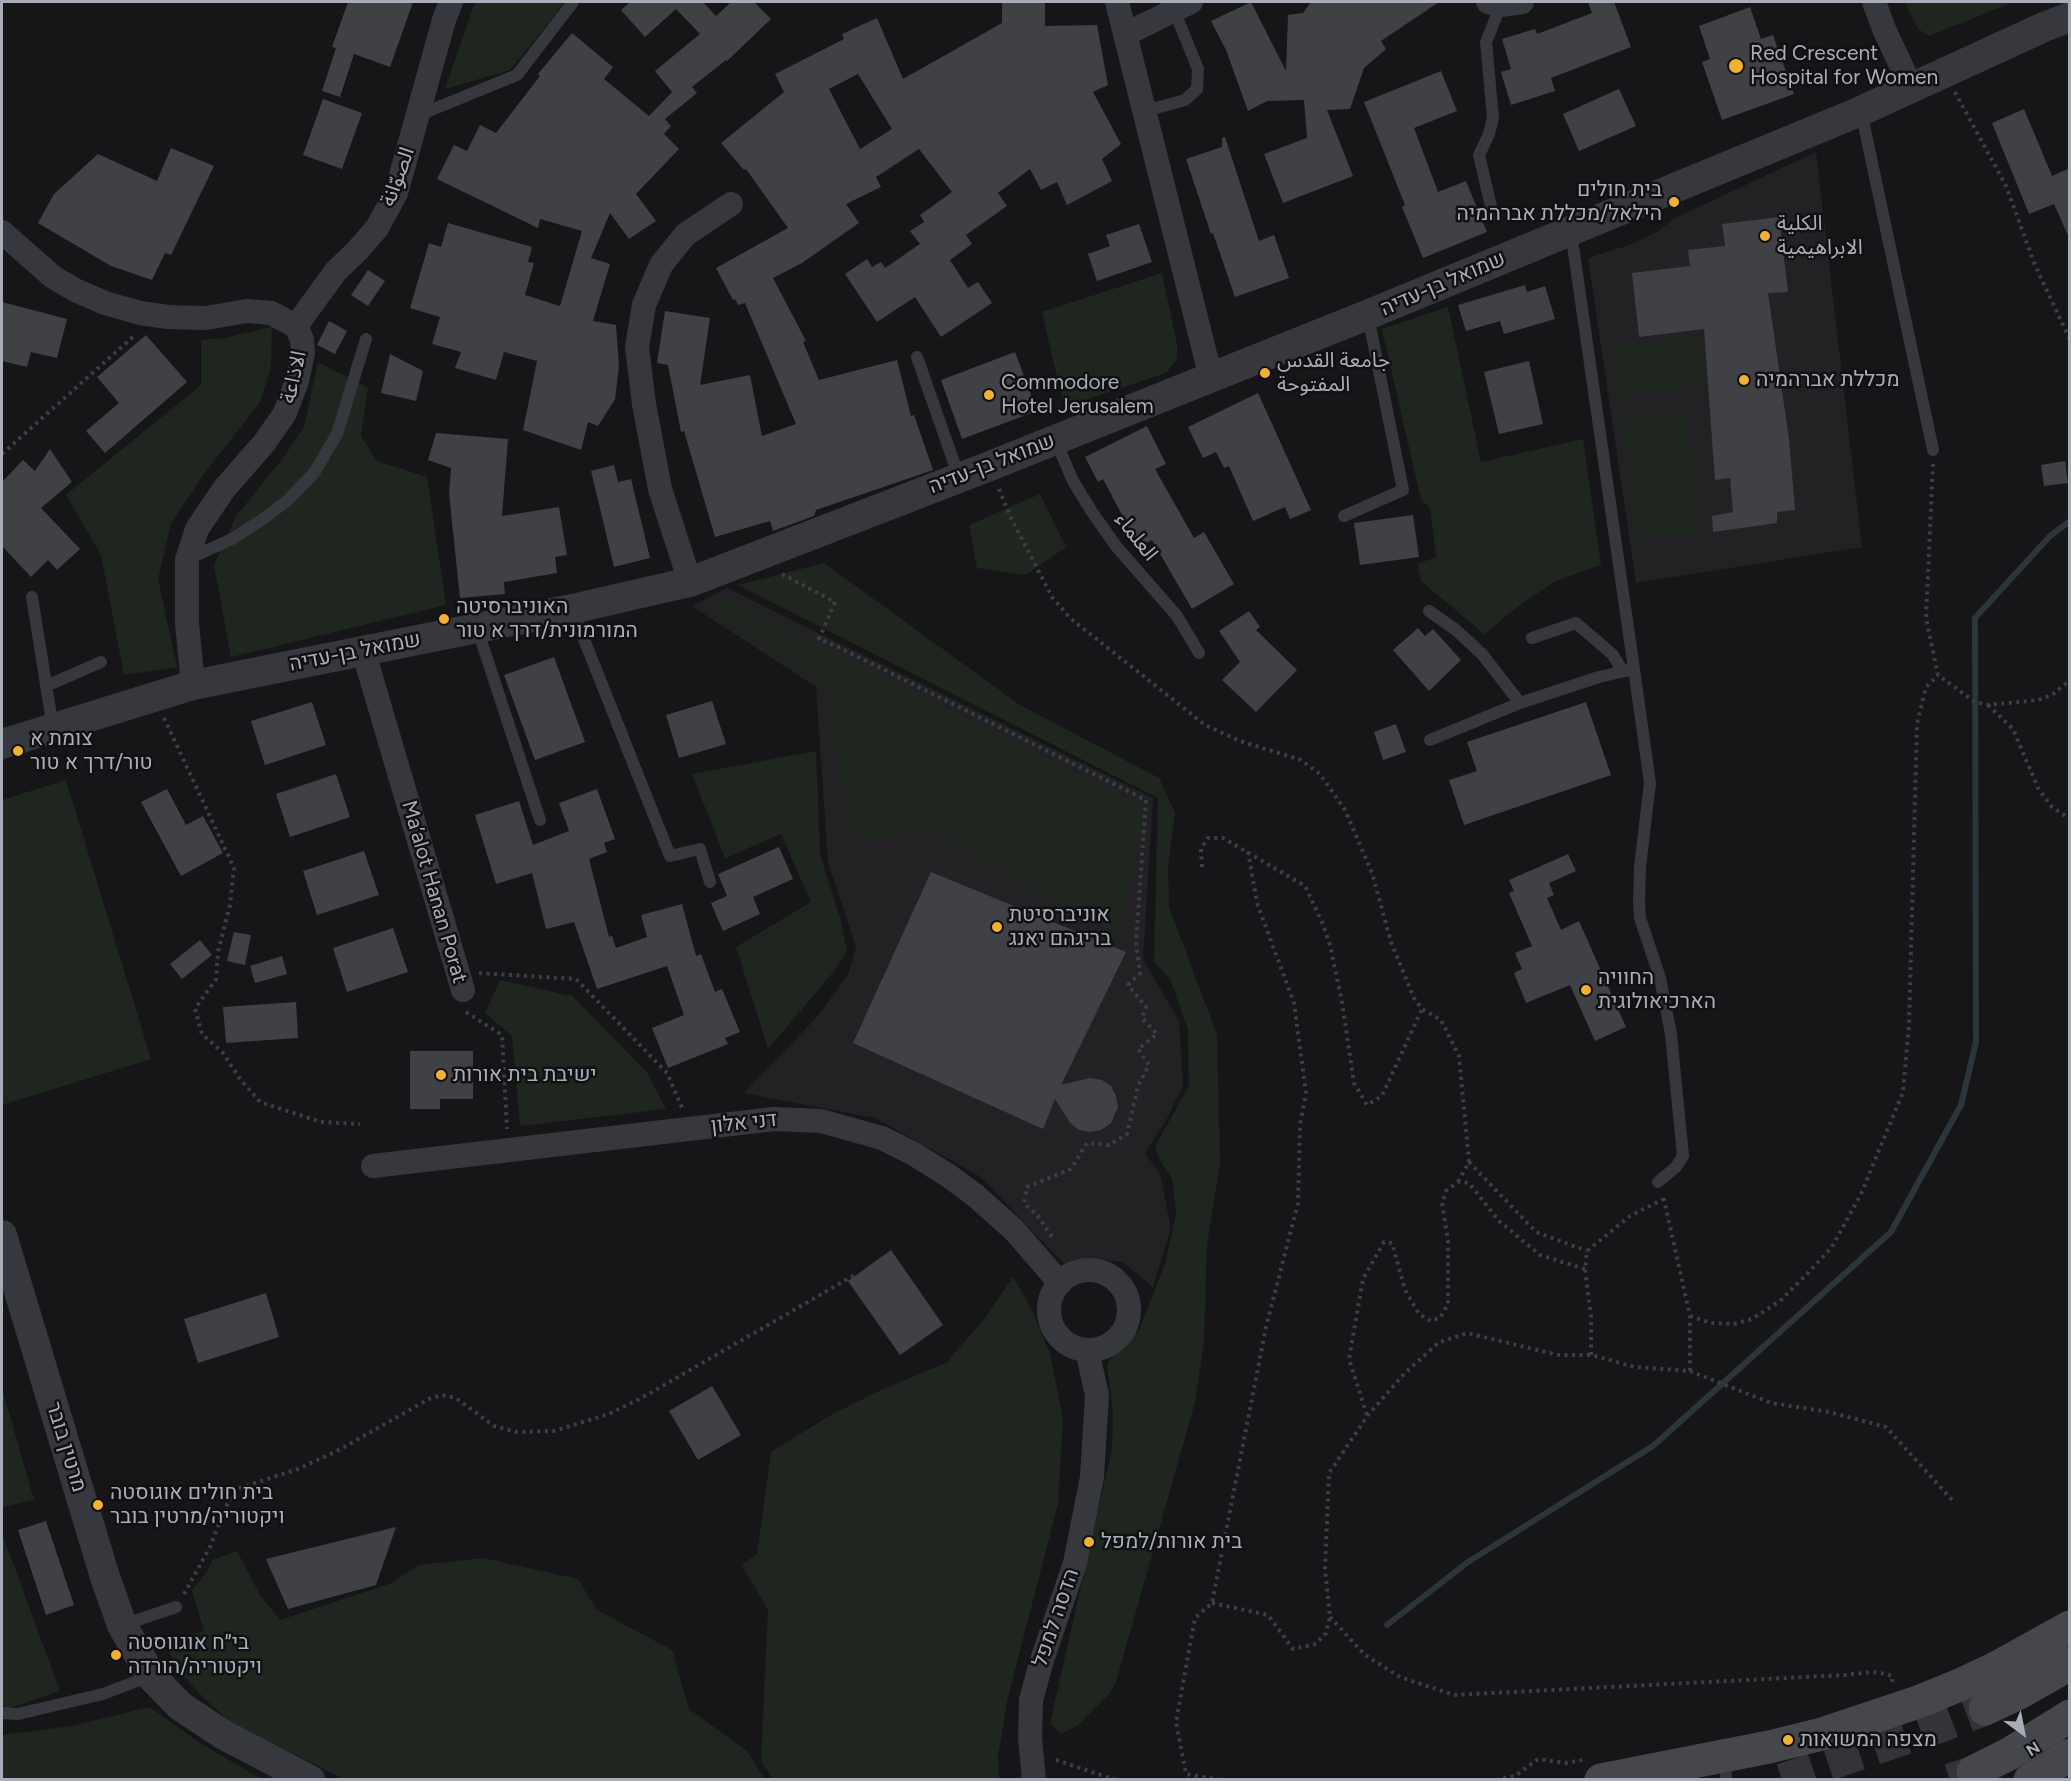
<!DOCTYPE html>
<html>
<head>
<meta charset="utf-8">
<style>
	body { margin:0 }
	#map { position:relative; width:2071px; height:1781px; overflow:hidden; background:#161618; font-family:Figtree,sans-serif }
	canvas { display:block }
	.frame { position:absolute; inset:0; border:3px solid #a8adb8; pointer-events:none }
	.north { position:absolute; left:1993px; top:1703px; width:60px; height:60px; -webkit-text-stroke:4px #111113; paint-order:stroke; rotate:148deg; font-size:16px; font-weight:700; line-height:24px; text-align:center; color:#a8adb8 }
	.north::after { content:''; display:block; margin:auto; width:21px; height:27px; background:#a8adb8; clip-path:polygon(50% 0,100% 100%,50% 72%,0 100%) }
</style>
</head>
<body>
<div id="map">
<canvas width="2071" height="1781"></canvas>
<div class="frame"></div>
<div class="north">N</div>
</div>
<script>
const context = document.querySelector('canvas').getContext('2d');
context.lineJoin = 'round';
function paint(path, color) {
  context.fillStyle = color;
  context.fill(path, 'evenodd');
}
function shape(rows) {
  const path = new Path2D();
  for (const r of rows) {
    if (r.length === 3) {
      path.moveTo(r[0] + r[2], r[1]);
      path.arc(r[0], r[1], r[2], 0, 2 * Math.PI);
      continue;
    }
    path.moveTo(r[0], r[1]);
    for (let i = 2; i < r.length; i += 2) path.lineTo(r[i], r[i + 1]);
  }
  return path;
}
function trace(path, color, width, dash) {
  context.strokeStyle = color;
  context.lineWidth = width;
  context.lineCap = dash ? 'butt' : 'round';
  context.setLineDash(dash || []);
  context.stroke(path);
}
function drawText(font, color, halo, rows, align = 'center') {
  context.font = font + ' Figtree,"Noto Sans Arabic",Heebo,sans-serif';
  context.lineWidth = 5;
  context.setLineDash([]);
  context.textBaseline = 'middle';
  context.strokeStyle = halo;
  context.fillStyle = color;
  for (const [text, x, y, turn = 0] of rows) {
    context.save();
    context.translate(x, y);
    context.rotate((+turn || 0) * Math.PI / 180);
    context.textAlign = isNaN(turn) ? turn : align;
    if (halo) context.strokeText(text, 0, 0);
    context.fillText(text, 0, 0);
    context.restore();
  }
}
paint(shape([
	[1816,152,1862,547,1636,583,1588,258,1629,245,1659,231,1673,219],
	[727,588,1153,798,1143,959,1179,1021,1183,1085,1168,1117,1145,1153,1160,1174,1171,1228,1153,1287,1122,1262,1092,1258,1064,1264,981,1177,875,1118,744,1093,817,1017,848,975,856,947,828,862,816,687,692,606]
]), '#222225');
paint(shape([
	[475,2,565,2,510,70,445,89],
	[1905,2,2014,2,1929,36,1918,29],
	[1162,273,1177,344,1177,359,1166,373,1064,407,1042,312],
	[1448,307,1481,462,1583,439,1601,565,1556,581,1524,602,1484,634,1421,581,1417,564,1436,557,1430,507,1421,500,1382,329],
	[272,327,271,367,260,402,204,474,171,523,158,579,177,667,124,675,101,555,66,495,201,385,201,340,224,338],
	[1698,336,1704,386,1615,396,1610,347],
	[318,362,368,388,361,436,377,461,427,477,446,605,231,657,214,565,236,516,283,458,304,427],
	[1686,410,1701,532,1637,540,1622,418],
	[1040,494,1066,547,1026,575,977,568,969,525],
	[824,563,1020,705,1159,778,1175,813,1168,867,1169,907,1217,1035,1220,1164,1207,1245,1204,1342,1195,1402,1116,1682,1109,1694,1078,1725,1061,1734,1050,1723,1112,1449,1113,1412,1107,1363,1139,1330,1166,1261,1176,1213,1172,1179,1159,1159,1155,1146,1189,1086,1188,1029,1170,979,1154,962,1158,798,738,585],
	[728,598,1147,807,1118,936,940,835,851,838,827,688,708,611],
	[816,751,820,854,840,918,847,951,835,970,768,1049,736,947,811,902,781,834,725,858,692,774],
	[66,780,151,1059,2,1105,2,800],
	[500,980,572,996,646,1071,666,1109,520,1126,512,1036,485,1013],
	[1013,1277,1029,1304,1050,1354,1063,1419,1058,1504,1008,1697,998,1756,999,1779,773,1779,761,1761,768,1610,742,1565,757,1554,771,1452,829,1416,883,1389,946,1363,985,1318],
	[2,1388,34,1500,2,1507],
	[2,1533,60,1691,7,1709,2,1708],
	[237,1551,260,1595,280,1620,392,1583,418,1565,483,1558,578,1579,597,1610,672,1650,689,1709,747,1751,765,1779,344,1779,231,1723,203,1697,184,1677,163,1642,204,1631,192,1590,207,1572,212,1560],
	[150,1707,197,1741,261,1779,2,1779,2,1735,71,1726]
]), '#1e261f');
trace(shape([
	[1387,1625,1468,1562,1653,1446,1891,1232,1961,1105,1976,1042,1975,618,2050,536,2070,521]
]), '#2c353c', 6);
paint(shape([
	[348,2,413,2,390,67,354,54,340,97,322,91,336,48,332,47],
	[630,2,703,2,716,16,731,2,754,2,771,19,727,61,726,60,692,87,697,93,665,119,671,126,664,134,679,149,636,194,656,221,629,239,610,213,591,258,610,264,593,321,616,325,619,366,615,399,598,426,588,422,581,450,523,430,537,361,504,352,496,380,455,368,461,352,432,344,440,317,410,308,429,243,441,247,448,223,532,247,528,262,534,263,525,295,560,306,582,231,540,219,538,228,437,179,454,145,467,151,480,125,496,133,540,76,538,74,572,33,613,67,604,79,649,116,672,92,655,71,700,34,676,9,645,37,621,10],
	[1002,2,1045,2,1045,26,1097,25,1108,85,1093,92,1121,144,1102,159,1112,181,1067,205,1057,182,1041,190,1030,169,998,193,1007,206,966,235,972,244,950,260,968,288,978,282,992,303,941,337,915,297,877,322,845,274,867,259,872,267,881,262,885,268,920,244,910,231,924,222,920,215,952,192,919,149,876,177,881,187,846,204,859,223,802,263,773,278,806,341,803,342,819,380,897,360,911,416,914,415,933,470,816,510,814,516,773,531,770,521,715,537,684,431,681,432,668,365,657,363,665,311,710,318,700,385,750,375,762,436,796,424,745,303,738,305,735,299,733,300,716,268,788,228,746,169,744,170,721,143,784,92,775,74,844,39,842,34,877,18,903,79,1002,23],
	[858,74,892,129,860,149,829,89],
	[1251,2,1286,71,1288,15,1303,13,1311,2,1439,2,1381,41,1386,49,1364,68,1350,109,1327,110,1353,176,1283,203,1264,154,1307,138,1304,100,1267,101,1248,111,1226,50,1211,21],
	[1588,2,1614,2,1631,47,1551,78,1555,91,1511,105,1501,72,1511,69,1502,39,1535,29,1537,34,1592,13],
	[1750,7,1761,39,1773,35,1794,94,1722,120,1702,62,1710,59,1699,26],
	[1441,71,1457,111,1414,128,1438,192,1466,181,1487,232,1423,258,1402,207,1405,205,1364,102],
	[1619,89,1636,126,1579,151,1563,114],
	[323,99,362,113,342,169,303,155],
	[2024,109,2052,176,2070,168,2070,240,2054,204,2029,214,1992,123],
	[1225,137,1259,241,1274,235,1289,278,1235,297,1213,233,1211,234,1186,159,1222,147,1222,138],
	[171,148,214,166,171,255,165,253,152,280,111,266,38,223,54,194,98,154,157,181],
	[1779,217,1788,292,1768,293,1789,439,1795,510,1777,512,1777,523,1713,532,1712,516,1733,512,1730,478,1715,480,1704,329,1639,337,1632,273,1690,266,1688,250,1725,246,1722,224],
	[1139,224,1152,262,1097,281,1088,254,1110,246,1106,235],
	[368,270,385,281,368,306,351,295],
	[1525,285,1527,292,1545,286,1555,319,1504,334,1500,321,1466,331,1458,305],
	[2,302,67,319,57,358,31,352,27,367,2,361],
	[329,321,347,331,335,354,317,345],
	[146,335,187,382,105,453,86,431,119,403,97,377],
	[1015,352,1037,411,962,439,941,380],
	[390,354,423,371,416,401,381,393],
	[1529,361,1543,424,1499,434,1484,372],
	[1258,393,1311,510,1290,519,1285,507,1253,521,1229,466,1224,468,1216,452,1203,458,1188,427],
	[1147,426,1166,464,1155,469,1194,538,1204,532,1234,584,1192,609,1152,540,1139,547,1103,479,1098,482,1085,457],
	[436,433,508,439,502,516,559,507,567,555,555,557,557,573,504,582,505,594,460,598,449,493,451,468,428,460],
	[50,449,72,482,41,508,80,549,57,570,48,560,31,577,2,546,2,482,23,460,35,471],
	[2065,461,2068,483,2044,486,2041,465],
	[614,465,618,482,631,479,650,558,614,567,591,471],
	[1413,515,1419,557,1360,565,1354,523],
	[1249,611,1260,627,1256,630,1297,670,1256,712,1222,680,1240,662,1219,631],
	[1418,628,1425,636,1433,629,1461,660,1429,691,1393,650],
	[554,657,585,742,535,760,504,675],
	[712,701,726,744,679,758,666,715],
	[312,702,326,745,265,765,251,721],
	[1586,702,1611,775,1464,825,1449,780,1477,771,1467,742],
	[1396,724,1406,752,1383,760,1374,732],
	[336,774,350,817,290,837,276,794],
	[167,789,186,825,203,816,223,853,181,876,141,802],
	[597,789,615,839,604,843,607,852,589,859,609,937,612,936,616,948,647,937,641,915,682,904,696,956,701,954,715,992,722,989,740,1032,725,1038,728,1044,668,1068,652,1028,684,1015,667,966,597,989,574,922,546,929,532,873,496,884,475,815,519,801,533,845,569,831,559,803],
	[779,847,793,879,753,897,760,914,723,931,711,903,727,896,718,874],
	[364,851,379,895,317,915,303,871],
	[1568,854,1576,871,1549,883,1554,895,1547,898,1561,930,1579,921,1626,1027,1595,1041,1570,985,1526,1003,1514,973,1522,969,1515,953,1532,946,1509,893,1514,891,1509,880],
	[931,872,1126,952,1061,1085,1090,1078,1102,1080,1111,1086,1116,1096,1118,1107,1111,1123,1101,1130,1090,1132,1079,1130,1071,1124,1055,1099,1043,1129,853,1043],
	[393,928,408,972,347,992,333,948],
	[234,932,251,935,245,965,227,961],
	[200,940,212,955,182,979,170,964],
	[282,956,287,974,255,983,250,966],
	[296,1002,298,1038,226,1043,223,1007],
	[410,1051,473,1051,473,1099,440,1099,440,1109,410,1109],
	[891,1250,943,1325,900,1355,848,1281],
	[266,1293,279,1337,198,1363,184,1319],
	[712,1386,741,1435,698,1460,669,1411],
	[46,1521,74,1605,46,1615,18,1530],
	[396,1527,376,1585,288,1609,266,1559]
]), '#404145');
trace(shape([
	[1782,1780,1938,1727,1985,1709],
	[1950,1780,1973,1772]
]), '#333438', 33, [33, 16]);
trace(shape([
	[1955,92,2006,186,2035,265,2070,340],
	[2,454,135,335],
	[1933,464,1926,618,1938,675,1975,702,1988,705,2038,700,2052,695,2070,680],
	[999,489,1010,516,1052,597,1070,618,1205,725,1240,741,1301,760,1320,774,1345,810,1372,873,1391,942,1414,998,1422,1009,1441,1020,1459,1056,1469,1162,1458,1182],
	[782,574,835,602,819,639,836,646,1146,800,1136,943,1140,973,1128,985,1146,1007,1142,1018,1157,1034,1138,1049,1149,1065,1138,1086,1127,1134,1109,1145,1087,1143,1071,1169,1027,1187,1024,1203,1038,1216,1052,1237],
	[1988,705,2013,729,2038,788,2052,807,2070,819],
	[164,718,234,868,230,905,218,952,216,979,195,1009,202,1034,223,1053,240,1079,260,1102,321,1122,360,1124],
	[1202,867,1201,848,1208,838,1223,838,1305,886,1322,922,1330,945,1342,1002,1354,1083,1367,1105,1382,1096,1422,1009],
	[479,973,576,979,667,1073,683,1110],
	[466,1012,502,1035,507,1129],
	[1469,1162,1536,1232,1587,1251],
	[1690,1316,1711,1323,1734,1324,1752,1319,1780,1301,1807,1274,1832,1247,1861,1194,1903,1092,1909,1025,1917,724,1926,687,1938,675],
	[1591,1355,1591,1317,1585,1269,1587,1251,1630,1216,1664,1199],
	[1690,1371,1771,1403,1829,1412,1886,1427,1953,1501],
	[1367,1415,1349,1359,1363,1279,1384,1242,1392,1243,1405,1290,1419,1314,1431,1321,1440,1318,1448,1304,1448,1241,1442,1203,1446,1191,1458,1182,1469,1183,1499,1221,1540,1255,1585,1269],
	[184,1594,210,1547,225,1508,237,1489,298,1469,337,1451,429,1399,442,1395,456,1398,494,1426,517,1432,554,1431,609,1414,647,1395,856,1274],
	[1212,1603,1268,1615,1293,1649,1316,1644,1326,1633,1330,1617,1325,1569,1329,1473,1368,1415,1404,1374,1438,1343,1467,1333,1558,1355,1591,1355,1635,1367,1690,1371,1690,1316,1663,1195],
	[1330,1617,1365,1655,1400,1677,1454,1695,1845,1675,1872,1672,1887,1674,1893,1677,1892,1682],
	[1056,1760,1116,1780],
	[1220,1780,1186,1774,1176,1722,1195,1618,1212,1603,1266,1327,1298,1203,1300,1125,1306,1093,1294,1003,1257,903,1248,851],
	[1496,1780,1515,1776,1538,1759,1566,1763,1582,1760]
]), '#3d3f44', 4, [3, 4.5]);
trace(shape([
	[1145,111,1185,100,1197,89,1198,69,1174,10],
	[1861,111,1933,450],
	[419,115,517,75,573,2],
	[1493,215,1479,155,1489,134,1493,118,1486,42,1501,5],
	[917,357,959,477],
	[1055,439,1073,481,1092,512,1116,546,1177,616,1199,653],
	[1344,516,1403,490,1368,316],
	[188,559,232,539,260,521,287,501,314,473,337,434,366,339],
	[32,597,53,728],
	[572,609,670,856,700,849,710,882],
	[1429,611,1456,630,1482,654,1520,703],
	[477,628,540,820],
	[1532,638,1576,623,1612,654,1623,671],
	[1634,669,1650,783,1640,867,1639,903,1640,918,1660,978,1671,1034,1683,1156,1676,1167,1658,1182],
	[46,686,101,662],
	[1430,740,1520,703,1599,677,1634,669,1571,232],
	[123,1625,176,1607],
	[2,1713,18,1714,103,1694,150,1676],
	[1725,1757,1726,1780]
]), '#37383d', 12);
trace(shape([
	[1117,2,1211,378],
	[1488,2,1501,5,1522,2],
	[1874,2,1884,29,1911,87],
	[1126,34,1191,2],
	[2,232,53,277,75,290,105,303,140,313,168,317,206,318,247,311,271,313,296,326,302,340,303,353,297,381,285,413,265,442,224,489,197,529,187,560,187,623,193,685],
	[296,326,336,271,356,252,377,228,396,193,444,20,451,2],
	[690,582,660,489,644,404,637,347,644,305,661,265,685,235,731,204],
	[363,650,463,990],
	[373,1166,774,1119,821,1121,882,1138,914,1154,949,1176,976,1196,1014,1230,1060,1283],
	[1089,1310,40],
	[1034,1780,1030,1738,1031,1700,1042,1660,1075,1563,1092,1477,1097,1395,1087,1350]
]), '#37383d', 24);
trace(shape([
	[2,744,193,685,572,609,690,582,990,466,1367,315,1861,111,2044,27,2070,17],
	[2,1235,105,1577,122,1625,151,1676,180,1706,224,1735,310,1780]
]), '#37383d', 30);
trace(shape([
	[1985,1709,2021,1692,2070,1664],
	[1973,1772,2009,1754,2070,1716],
	[1601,1780,1769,1747,1822,1734,1918,1702,1962,1684,1996,1668,2070,1627],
	[2030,1780,2070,1755]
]), '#45474d', 33);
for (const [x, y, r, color] of [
	[1736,66,8,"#f2b134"],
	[1674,202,6,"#f2b134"],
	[1765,236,6,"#f2b134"],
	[1265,373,6,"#f2b134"],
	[1744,380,6,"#f2b134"],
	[989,395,6,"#f2b134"],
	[444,619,6,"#f2b134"],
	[18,751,6,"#f2b134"],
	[997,927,6,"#f2b134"],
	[1586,990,6,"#f2b134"],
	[441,1075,6,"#f2b134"],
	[98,1505,6,"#f2b134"],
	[1089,1542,6,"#f2b134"],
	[116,1655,6,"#f2b134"],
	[1788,1740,6,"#f2b134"]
]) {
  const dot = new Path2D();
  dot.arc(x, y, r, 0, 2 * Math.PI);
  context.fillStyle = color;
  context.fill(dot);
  trace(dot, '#111113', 2);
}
drawText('21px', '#a8adb8', '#111113', [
	["Red Crescent",1750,54],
	["Hospital for Women",1750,78],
	["בית חולים",1662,190,"right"],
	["הילאל/מכללת אברהמיה",1662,214,"right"],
	["الكلية",1777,224],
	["الابراهيمية",1777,248],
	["جامعة القدس",1277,361],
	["المفتوحة",1277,385],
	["מכללת אברהמיה",1756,380],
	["Commodore",1001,383],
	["Hotel Jerusalem",1001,407],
	["האוניברסיטה",456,607],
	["המורמונית/דרך א טור",456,631],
	["צומת א",30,739],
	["טור/דרך א טור",30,763],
	["אוניברסיטת",1009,915],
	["בריגהם יאנג",1009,939],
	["החוויה",1598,978],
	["הארכיאולוגית",1598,1002],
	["ישיבת בית אורות",453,1075],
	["בית חולים אוגוסטה",110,1493],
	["ויקטוריה/מרטין בובר",110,1517],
	["בית אורות/למפל",1101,1542],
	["בי״ח אוגווסטה",128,1643],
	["ויקטוריה/הורדה",128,1667],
	["מצפה המשואות",1800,1740]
], 'left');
drawText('21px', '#a8adb8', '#111113', [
	["الصوّانة",398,177,-70],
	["שמואל בן-עדיה",1443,284,-23],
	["الاذاعة",294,377,-77],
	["שמואל בן-עדיה",992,464,-21],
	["العلماء",1136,537,52],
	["שמואל בן-עדיה",355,652,-11],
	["Ma’alot Hanan Porat",434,892,74],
	["דני אלון",744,1123,-6],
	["מרטין בובר",66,1447,73],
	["הדסה למפל",1056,1618,-71]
]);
</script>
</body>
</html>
